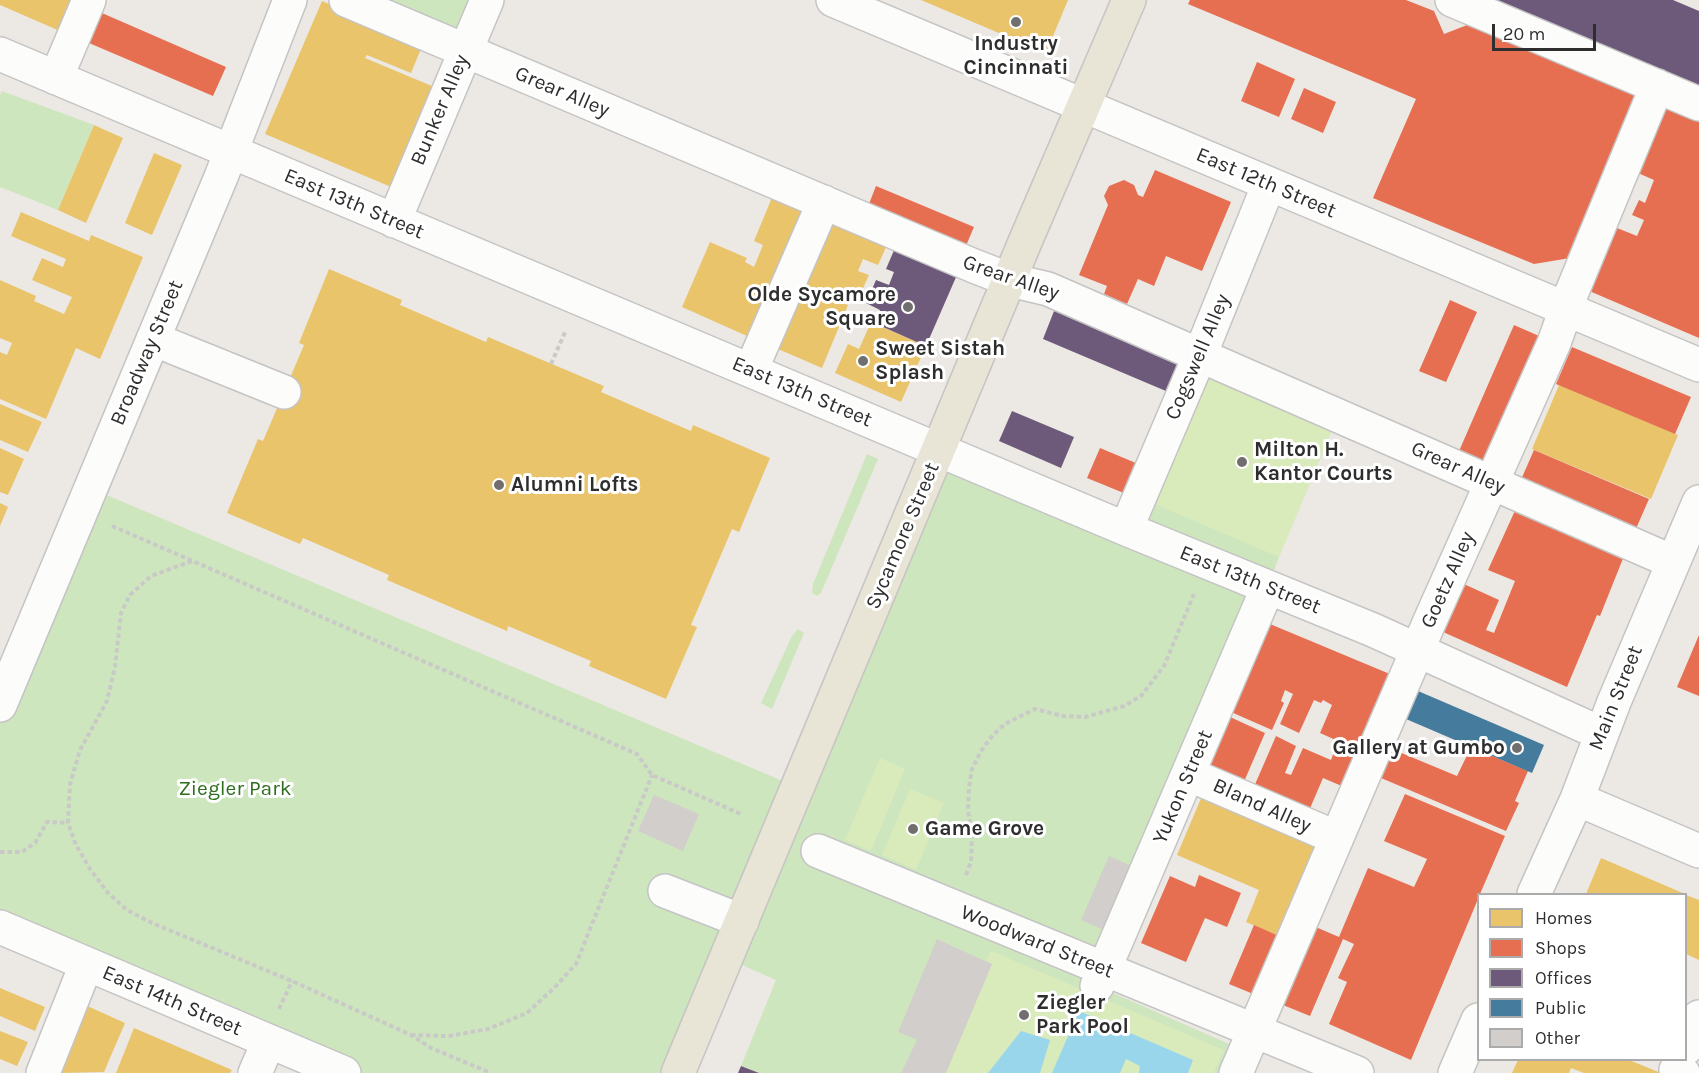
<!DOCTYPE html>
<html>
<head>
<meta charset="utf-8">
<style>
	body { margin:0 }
	#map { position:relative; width:1699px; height:1073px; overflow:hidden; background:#ece8e4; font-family:Karla,sans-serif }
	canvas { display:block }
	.legend { position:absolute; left:1477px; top:893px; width:210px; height:168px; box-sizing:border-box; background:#fff; border:2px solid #ababab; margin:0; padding:8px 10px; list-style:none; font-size:18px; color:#2e2e2e }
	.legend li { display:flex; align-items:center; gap:12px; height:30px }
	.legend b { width:30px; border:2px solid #ababab }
	.scale { position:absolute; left:1492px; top:24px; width:104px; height:27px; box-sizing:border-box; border:3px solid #2e2e2e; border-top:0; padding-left:8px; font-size:18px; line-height:21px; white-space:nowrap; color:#2e2e2e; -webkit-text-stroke:4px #fff; paint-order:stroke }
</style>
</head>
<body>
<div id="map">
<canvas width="1699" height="1073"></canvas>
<ul class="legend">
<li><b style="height:16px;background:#e9c46a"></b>Homes</li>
<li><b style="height:16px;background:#e76f51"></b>Shops</li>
<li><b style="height:16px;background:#6d597a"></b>Offices</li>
<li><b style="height:16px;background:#457b9d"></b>Public</li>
<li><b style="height:16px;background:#d1cecb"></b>Other</li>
</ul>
<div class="scale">20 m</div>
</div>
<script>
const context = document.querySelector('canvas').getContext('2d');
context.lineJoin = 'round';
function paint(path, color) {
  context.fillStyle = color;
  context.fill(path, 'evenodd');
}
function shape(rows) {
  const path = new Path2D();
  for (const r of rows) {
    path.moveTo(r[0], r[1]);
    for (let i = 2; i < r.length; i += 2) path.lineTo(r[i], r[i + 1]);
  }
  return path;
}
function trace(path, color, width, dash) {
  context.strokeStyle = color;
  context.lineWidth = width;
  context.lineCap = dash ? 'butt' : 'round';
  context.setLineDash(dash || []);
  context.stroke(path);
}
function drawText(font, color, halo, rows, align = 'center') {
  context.font = font + ' Karla,sans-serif';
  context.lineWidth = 6;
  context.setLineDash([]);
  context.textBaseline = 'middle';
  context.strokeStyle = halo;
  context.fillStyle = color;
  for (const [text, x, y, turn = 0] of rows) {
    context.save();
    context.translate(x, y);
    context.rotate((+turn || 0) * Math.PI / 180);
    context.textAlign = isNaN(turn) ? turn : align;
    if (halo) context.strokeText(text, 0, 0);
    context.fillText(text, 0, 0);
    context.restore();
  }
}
paint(shape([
	[357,0,479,0,460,45],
	[2,91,94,125,58,210,0,187,0,95],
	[1335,423,1279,557,1268,587,1097,986,1245,1051,1236,1073,759,1073,741,1066,776,980,726,958,678,1073,344,1073,0,927,0,705,90,488,797,787,939,449,1126,529,1148,501],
	[867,454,878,459,821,593,817,596,812,593,813,584],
	[798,629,804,633,772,709,761,703,792,636]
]), '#cee6be');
paint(shape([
	[1205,368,1335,423,1279,557,1148,501],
	[880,758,905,769,871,851,845,840],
	[910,789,944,803,916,870,882,855],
	[937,939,986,961,991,951,1224,1050,1214,1073,901,1073,917,1040,898,1032]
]), '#d9eabb');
paint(shape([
	[1079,1011,1193,1060,1188,1073,1139,1073,1140,1066,1126,1059,1120,1073,1052,1073],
	[1021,1031,1050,1040,1040,1073,988,1073]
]), '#99d6ec');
paint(shape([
	[0,0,84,0,69,35,0,5],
	[921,0,1068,0,1046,53],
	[322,1,423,44,411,73,367,55,365,58,439,89,396,189,265,134],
	[94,125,123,138,86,223,58,210],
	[154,153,182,165,152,235,125,223],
	[775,190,813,206,756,340,682,307,710,242,747,258,745,262,754,267,763,245,754,241],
	[829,210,891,236,878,265,863,259,858,271,869,275,859,297,845,290,840,302,848,305,822,368,771,346],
	[21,212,89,241,91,235,143,257,100,359,76,348,46,419,0,399,0,352,7,355,12,343,0,338,0,280,36,296,34,301,64,314,72,297,32,280,42,258,63,267,66,259,11,236],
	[329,269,402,300,400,305,486,342,488,337,604,386,601,392,691,431,693,425,770,458,739,532,732,529,691,625,697,627,666,699,589,666,591,661,508,626,507,631,387,580,389,575,303,538,300,544,227,513,258,439,263,441,304,345,299,343],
	[871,322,926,346,901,402,835,373,848,344,859,349],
	[1559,385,1678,435,1651,499,1532,449],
	[0,404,42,422,28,452,0,440],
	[0,448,24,459,8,495,0,492],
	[0,503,8,507,0,526],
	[1202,796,1327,849,1288,940,1246,922,1259,890,1177,855],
	[1601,858,1685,894,1586,894],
	[1686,895,1699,900,1699,960,1686,954],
	[0,988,45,1007,35,1031,0,1016],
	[83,1004,125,1023,104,1072,60,1073],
	[134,1028,232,1070,230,1073,116,1073],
	[0,1031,28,1042,17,1066,0,1059],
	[1518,1060,1629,1060,1661,1073,1584,1073,1571,1068,1569,1073,1512,1073]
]), '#e9c46a');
paint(shape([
	[1190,0,1406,0,1434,11,1444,34,1480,20,1647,91,1576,257,1534,264,1373,198,1416,99,1188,4],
	[95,10,226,67,213,96,82,40],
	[1257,62,1295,79,1279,117,1241,101],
	[1304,88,1336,102,1323,133,1291,119],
	[1661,99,1699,115,1699,338,1580,287,1607,224,1637,236,1644,220,1632,215,1639,200,1645,203,1654,180,1631,170],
	[1155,170,1231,202,1202,271,1166,256,1154,286,1138,279,1127,304,1104,294,1107,286,1079,275,1108,205,1104,196,1109,186,1124,180,1134,185,1138,195,1143,197],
	[876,186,974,227,962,255,865,214],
	[1450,300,1477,312,1446,382,1419,371],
	[1514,325,1546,339,1487,472,1456,458],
	[1572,347,1691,397,1675,434,1556,384],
	[1100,448,1143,466,1131,496,1087,478],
	[1534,450,1649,499,1635,531,1520,482],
	[1518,504,1626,551,1600,616,1597,615,1567,687,1434,628,1455,580,1499,600,1486,630,1494,633,1515,581,1488,570],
	[1270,624,1397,677,1344,787,1323,778,1308,813,1253,789,1276,736,1296,746,1285,773,1291,775,1303,748,1331,760,1338,741,1320,733,1332,705,1323,700,1321,703,1314,700,1299,733,1280,724,1293,694,1285,690,1281,701,1284,703,1272,730,1231,712],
	[1699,635,1699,696,1677,687],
	[1230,717,1265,733,1243,784,1208,769],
	[1387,747,1457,776,1471,747,1528,771,1515,801,1519,803,1506,831,1374,775],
	[1405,794,1505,836,1480,894,1478,894,1478,899,1411,1060,1329,1024,1347,982,1338,978,1354,944,1343,939,1310,1016,1278,1003,1311,925,1339,937,1368,868,1414,887,1427,859,1384,841],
	[1199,875,1241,893,1227,927,1205,918,1186,962,1141,943,1170,876,1195,887],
	[1254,925,1288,940,1263,998,1229,984]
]), '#e76f51');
paint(shape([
	[1470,0,1673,0,1699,11,1699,100],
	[898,241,960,268,926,346,874,323,880,310,866,303,876,280,889,285,894,272,886,269],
	[1058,301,1190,356,1173,394,1043,339],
	[1012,411,1074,437,1061,468,999,441],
	[741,1066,759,1073,738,1073]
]), '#6d597a');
paint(shape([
	[1411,688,1544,745,1532,773,1399,716]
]), '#457b9d');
paint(shape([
	[654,795,699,814,683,851,638,831],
	[1109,856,1132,866,1104,930,1081,920],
	[937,939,992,964,946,1073,901,1073,917,1040,898,1032]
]), '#d1cecb');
const minor = shape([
	[346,0,974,266,1010,280,1048,289,1673,562],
	[833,0,1699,365],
	[1452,0,1699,104],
	[0,54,1126,529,1373,630,1602,734],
	[56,78,89,0],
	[394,221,487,0],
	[153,339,284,392],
	[751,370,824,202],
	[1126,529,1200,355,1269,184],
	[0,705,221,177,290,0],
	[1188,774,1337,838],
	[1577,799,1699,851],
	[818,851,1357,1073],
	[665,891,742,921],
	[1534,894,1577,799,1614,702,1699,502],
	[0,927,344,1073],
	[1097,986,1268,587],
	[1686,1048,1699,1017],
	[1676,1070,1683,1073],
	[43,1073,86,965],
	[255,1073,269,1041],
	[1236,1073,1429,623,1554,343,1572,292,1657,86],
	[1455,1073,1478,1020]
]);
const major = shape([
	[678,1073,1025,242,1129,0]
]);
trace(minor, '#c5c4c5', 36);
trace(major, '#c6c5c4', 36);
trace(shape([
	[551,364,566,330],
	[112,526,637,754,652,775,741,814],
	[192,561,151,576,130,595,121,613,115,667,107,701,80,750,70,784,68,823,76,845,90,869,108,893,127,910,152,923,292,981,411,1035,431,1048,491,1073],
	[0,852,22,852,35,843,47,822,68,823],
	[966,875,971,862,972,836,968,810,969,787,972,769,981,751,993,735,1005,724,1035,709,1063,716,1085,717,1124,706,1141,696,1164,666,1194,594],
	[279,1009,292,981],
	[411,1035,449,1036,488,1029,527,1013,554,988,576,964,652,775]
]), '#c9c9c8', 4, [4.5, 3]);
trace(minor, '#fcfcfb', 33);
trace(major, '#e8e4d6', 33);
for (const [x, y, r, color] of [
	[1016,22,6,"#706f6e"],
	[908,307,6,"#706f6e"],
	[863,361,6,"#706f6e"],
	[1242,462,6,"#706f6e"],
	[499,485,6,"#706f6e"],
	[1517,748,6,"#706f6e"],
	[913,829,6,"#706f6e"],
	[1024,1015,6,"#706f6e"]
]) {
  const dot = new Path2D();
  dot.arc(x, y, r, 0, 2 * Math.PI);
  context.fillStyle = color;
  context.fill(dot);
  trace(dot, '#fff', 2);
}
drawText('bold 21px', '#2e2e2e', '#fff', [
	["Industry",1016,44,"center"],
	["Cincinnati",1016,68,"center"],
	["Olde Sycamore",896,295,"right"],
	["Square",896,319,"right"],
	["Sweet Sistah",875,349],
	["Splash",875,373],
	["Milton H.",1254,450],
	["Kantor Courts",1254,474],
	["Alumni Lofts",511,485],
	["Gallery at Gumbo",1505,748,"right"],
	["Game Grove",925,829],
	["Ziegler",1036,1003],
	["Park Pool",1036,1027]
], 'left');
drawText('21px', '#2e2e2e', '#fff', [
	["Grear Alley",562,92,23],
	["Bunker Alley",440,110,-67],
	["East 12th Street",1266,183,23],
	["East 13th Street",354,204,23],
	["Grear Alley",1011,278,19],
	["Broadway Street",147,353,-67],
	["Cogswell Alley",1198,357,-67],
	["East 13th Street",802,392,23],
	["Grear Alley",1458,468,24],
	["Sycamore Street",903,536,-67],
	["East 13th Street",1250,580,22],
	["Goetz Alley",1448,580,-66],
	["Main Street",1616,698,-68],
	["Yukon Street",1183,787,-67],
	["Bland Alley",1262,806,24],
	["Woodward Street",1037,942,22],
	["East 14th Street",172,1001,23]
]);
drawText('21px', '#2c6e1b', '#fff', [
	["Ziegler Park",235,789]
]);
</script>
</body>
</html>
